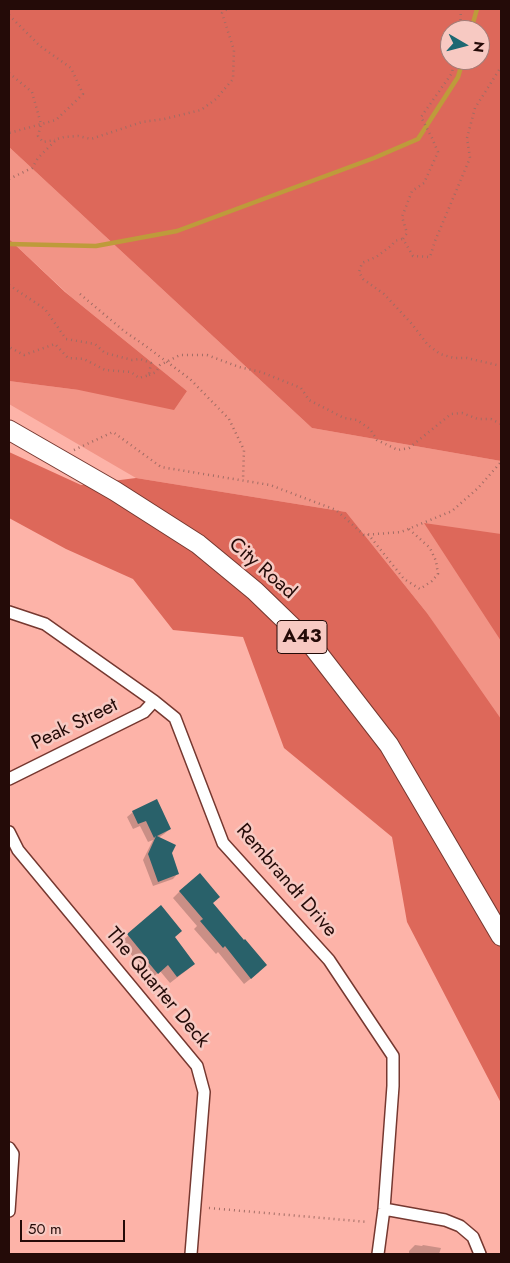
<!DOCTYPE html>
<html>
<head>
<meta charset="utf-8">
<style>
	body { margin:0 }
	#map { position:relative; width:510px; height:1263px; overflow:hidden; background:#fdb3a8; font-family:Jost,sans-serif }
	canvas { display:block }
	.frame { position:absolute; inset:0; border:10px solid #240b08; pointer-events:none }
	.north { position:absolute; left:440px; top:20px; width:50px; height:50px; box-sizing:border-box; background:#f7c9c2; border:1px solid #a37d78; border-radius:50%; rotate:98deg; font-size:14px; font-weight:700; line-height:20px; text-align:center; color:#240b08 }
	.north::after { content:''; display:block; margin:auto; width:18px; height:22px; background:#1d6872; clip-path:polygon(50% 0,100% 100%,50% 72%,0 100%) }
	.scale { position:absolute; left:20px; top:1220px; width:105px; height:22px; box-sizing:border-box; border:2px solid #240b08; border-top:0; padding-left:6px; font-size:15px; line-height:18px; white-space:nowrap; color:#240b08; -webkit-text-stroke:4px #f7c9c2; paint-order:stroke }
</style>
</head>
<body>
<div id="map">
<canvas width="510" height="1263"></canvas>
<div class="frame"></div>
<div class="north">N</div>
<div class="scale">50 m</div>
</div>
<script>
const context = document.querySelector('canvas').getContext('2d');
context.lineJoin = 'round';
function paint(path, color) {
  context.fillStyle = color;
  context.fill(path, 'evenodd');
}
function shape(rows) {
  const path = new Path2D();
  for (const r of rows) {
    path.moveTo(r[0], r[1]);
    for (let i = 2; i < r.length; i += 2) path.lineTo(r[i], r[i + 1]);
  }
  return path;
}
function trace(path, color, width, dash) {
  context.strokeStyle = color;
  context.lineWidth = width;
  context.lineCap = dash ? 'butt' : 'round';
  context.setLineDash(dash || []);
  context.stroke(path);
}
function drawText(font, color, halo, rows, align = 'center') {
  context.font = font + ' Jost,sans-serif';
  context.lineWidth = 5;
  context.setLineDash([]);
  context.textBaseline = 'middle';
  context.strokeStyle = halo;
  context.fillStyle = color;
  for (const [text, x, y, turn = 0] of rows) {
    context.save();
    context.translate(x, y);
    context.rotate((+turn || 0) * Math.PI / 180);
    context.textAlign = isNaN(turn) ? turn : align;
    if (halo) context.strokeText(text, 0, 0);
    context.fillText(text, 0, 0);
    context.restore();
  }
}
paint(shape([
	[9,147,312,428,501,461,501,725,427,613,346,512,136,478,9,404,9,381,79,390,187,391,70,296,9,239]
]), '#f29486');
paint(shape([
	[9,9,501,9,501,461,312,428,9,147],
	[450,30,480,30,480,60,450,60],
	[9,239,65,292,187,391,174,410,79,390,9,381],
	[9,452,81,485,136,478,346,512,427,613,501,719,501,1103,407,922,392,837,284,748,243,637,173,630,133,579,66,549,9,518],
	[424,523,501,534,501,641]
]), '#dd685a');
paint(shape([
	[133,812,170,829,164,834,158,838,170,853,178,873,173,879,153,886,143,860,153,840,148,842,140,826,133,829,127,817],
	[180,891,211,904,259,972,244,984,218,952,216,954,194,929,197,926,173,898],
	[161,907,174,937,194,963,187,970,170,983,160,971,150,980,142,970,143,969,121,942],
	[415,1245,422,1246,423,1245,441,1248,439,1254,409,1254,409,1251]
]), '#0003');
trace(shape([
	[471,30,477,9],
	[9,244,96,246,177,231,374,158,418,139,458,77,463,60]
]), '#be9b3b', 4.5);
paint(shape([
	[157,799,171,829,157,836,176,845,172,853,179,874,158,882,148,854,156,836,154,838,146,821,138,824,132,811],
	[200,873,220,897,213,903,244,940,245,939,267,965,251,979,225,946,223,948,200,921,203,919,179,891],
	[161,905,182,931,175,937,195,964,177,977,168,965,158,974,148,962,149,961,127,934]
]), '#29616a');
const minor = shape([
	[9,612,45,624,154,701,175,718,223,843,329,960,393,1056,393,1086,384,1209,378,1254],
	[9,779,144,712,154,701],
	[9,832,18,850,197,1066,204,1092,191,1254],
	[9,1148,13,1154,9,1211],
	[384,1209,445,1220,460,1226,473,1237,480,1254]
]);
const trunk = shape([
	[9,430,115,491,198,544,255,591,314,648,389,745,501,936]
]);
trace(minor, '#763830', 14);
trace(trunk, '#763830', 21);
trace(shape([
	[9,15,40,46,71,68,83,94,56,120,9,133],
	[460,30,461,9],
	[454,60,452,73,421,117,432,138,438,152,424,183,412,191,402,217,407,233,403,239,413,256,430,257,435,241,470,158,467,138,475,108,501,67],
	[9,73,32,92,41,124,38,136,43,142,55,140],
	[9,179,32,168,38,158,57,139,64,137,78,136,91,139,142,122,164,119,201,110,216,99,233,79,234,50,222,13,227,9],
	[402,239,395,241,392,245,376,257,362,263,359,272,363,279,384,294,411,323,428,345,440,354,454,358,467,358,501,366],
	[9,285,45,309,66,339,95,344,105,353,132,360,140,359,151,363,149,375,139,378,131,372,105,370,84,359,68,358,55,344,24,355,9,347],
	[80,294,124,331,147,347,190,379,229,419,244,450,243,480],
	[149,375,156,372,160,365,180,355,207,355,239,367,261,372,301,388,309,400,344,418,357,420,370,429,377,440,398,450,409,448,451,414,462,413,478,419,491,419,501,424],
	[74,450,113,432,161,467,270,485,336,510,364,535,401,532,452,511,478,488,501,462],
	[368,534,404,579,420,589,432,581,438,574,436,561,430,548,409,529],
	[209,1208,368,1222]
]), '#a16c64', 2.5, [1, 4]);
trace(minor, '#fff', 11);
trace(trunk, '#fff', 19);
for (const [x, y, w] of [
	[302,637,50]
]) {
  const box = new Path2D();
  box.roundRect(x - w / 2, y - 16.5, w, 33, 4);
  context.fillStyle = '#f7c9c2';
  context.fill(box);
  trace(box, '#240b08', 1);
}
drawText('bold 19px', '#240b08', null, [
	["A43",302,637]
]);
drawText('20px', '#240b08', '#f7c9c2', [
	["City Road",262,569,41],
	["Peak Street",75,725,-26],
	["Rembrandt Drive",286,881,49],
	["The Quarter Deck",157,988,50]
]);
</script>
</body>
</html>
